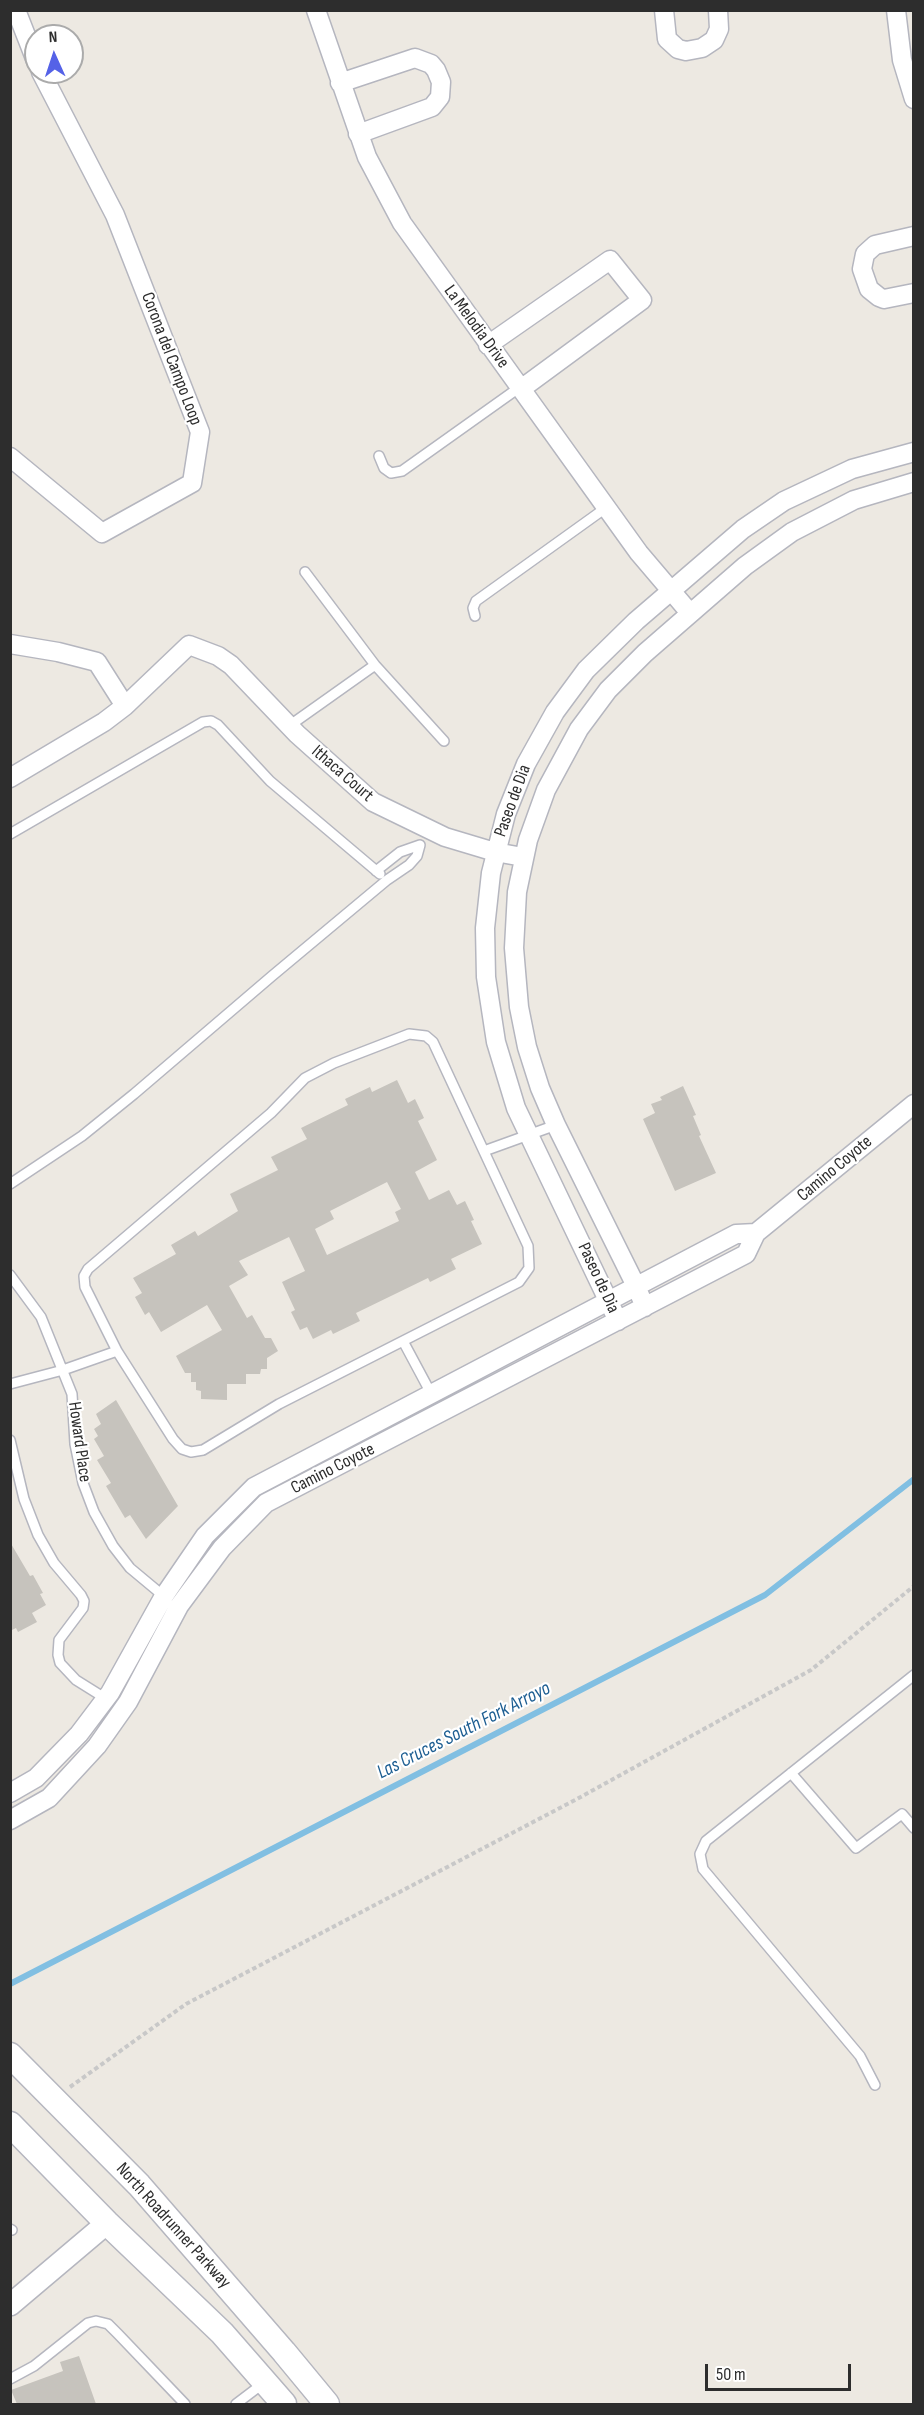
<!DOCTYPE html>
<html>
<head>
<meta charset="utf-8">
<style>
	body { margin:0 }
	#map { position:relative; width:924px; height:2415px; overflow:hidden; background:#ede9e2; font-family:"Sofia Sans Condensed",sans-serif }
	canvas { display:block }
	.frame { position:absolute; inset:0; border:12px solid #2d2d2d; pointer-events:none }
	.north { position:absolute; left:24px; top:24px; width:60px; height:60px; box-sizing:border-box; background:#fff; border:2px solid #ababab; border-radius:50%; rotate:357deg; font-size:16px; font-weight:700; line-height:24px; text-align:center; color:#2d2d2d }
	.north::after { content:''; display:block; margin:auto; width:21px; height:27px; background:#5562e7; clip-path:polygon(50% 0,100% 100%,50% 72%,0 100%) }
	.scale { position:absolute; left:705px; top:2364px; width:146px; height:27px; box-sizing:border-box; border:3px solid #2d2d2d; border-top:0; padding-left:8px; font-size:18px; line-height:21px; white-space:nowrap; color:#2d2d2d; -webkit-text-stroke:4px #fff; paint-order:stroke }
</style>
</head>
<body>
<div id="map">
<canvas width="924" height="2415"></canvas>
<div class="frame"></div>
<div class="north">N</div>
<div class="scale">50 m</div>
</div>
<script>
const context = document.querySelector('canvas').getContext('2d');
context.lineJoin = 'round';
function shape(rows) {
  const path = new Path2D();
  for (const r of rows) {
    path.moveTo(r[0], r[1]);
    for (let i = 2; i < r.length; i += 2) path.lineTo(r[i], r[i + 1]);
  }
  return path;
}
function trace(path, color, width, dash) {
  context.strokeStyle = color;
  context.lineWidth = width;
  context.lineCap = dash ? 'butt' : 'round';
  context.setLineDash(dash || []);
  context.stroke(path);
}
function paint(path, color) {
  context.fillStyle = color;
  context.fill(path, 'evenodd');
}
function drawText(font, color, halo, rows, align = 'center') {
  context.font = font + ' "Sofia Sans Condensed",sans-serif';
  context.lineWidth = 4.5;
  context.setLineDash([]);
  context.textBaseline = 'middle';
  context.strokeStyle = halo;
  context.fillStyle = color;
  for (const [text, x, y, turn = 0] of rows) {
    context.save();
    context.translate(x, y);
    context.rotate((+turn || 0) * Math.PI / 180);
    context.textAlign = isNaN(turn) ? turn : align;
    if (halo) context.strokeText(text, 0, 0);
    context.fillText(text, 0, 0);
    context.restore();
  }
}
trace(shape([
	[10,1984,765,1595,914,1479]
]), '#81bfe2', 6);
paint(shape([
	[397,1080,408,1103,415,1099,424,1118,418,1121,437,1160,415,1172,429,1200,449,1190,457,1205,465,1201,474,1220,471,1221,482,1244,451,1259,456,1269,430,1282,428,1278,356,1313,360,1321,333,1334,331,1330,313,1339,307,1327,300,1330,291,1312,295,1310,282,1282,305,1271,289,1237,239,1261,248,1275,229,1286,247,1318,252,1315,265,1338,271,1338,278,1351,267,1358,267,1369,261,1369,260,1374,246,1374,246,1384,227,1384,227,1400,201,1399,201,1391,196,1390,196,1382,191,1382,191,1373,185,1373,176,1356,222,1330,207,1305,161,1332,149,1312,145,1315,135,1297,142,1293,133,1278,176,1254,171,1245,195,1231,198,1236,238,1211,230,1194,278,1170,271,1157,307,1139,301,1128,348,1105,345,1099,370,1087,372,1092],
	[387,1182,401,1209,395,1212,399,1221,327,1255,315,1229,334,1219,330,1211],
	[683,1086,696,1115,693,1116,701,1135,699,1136,716,1173,675,1191,643,1119,655,1113,651,1104,662,1100,660,1097],
	[116,1400,178,1506,146,1539,130,1515,125,1518,106,1486,111,1483,97,1460,104,1456,94,1439,98,1436,94,1429,101,1424,96,1414],
	[10,1542,30,1576,33,1575,43,1593,40,1594,46,1605,32,1613,37,1622,18,1632,16,1628,10,1631],
	[79,2356,96,2404,17,2404,11,2390,63,2371,60,2362]
]), '#c6c3bd');
const service = shape([
	[379,456,384,468,391,473,402,471,520,387],
	[475,616,473,608,476,601,607,507],
	[375,665,444,741],
	[289,726,375,665,305,572],
	[10,834,203,722,211,721,218,725,270,781,380,874],
	[484,1151,556,1125],
	[10,1184,82,1136,134,1094,272,976,387,880,409,865,417,856,420,845,400,852,376,871],
	[10,1275,41,1317,72,1394,75,1444,83,1483,94,1512,113,1546,130,1568,166,1598],
	[403,1341,433,1397],
	[10,1384,63,1370,117,1351,85,1287,84,1276,88,1269,271,1113,305,1078,334,1063,409,1034,426,1036,433,1042,528,1246,529,1268,519,1282,279,1404,203,1450,191,1452,182,1449,173,1439,117,1351],
	[10,1440,24,1499,38,1535,54,1563,81,1595,84,1601,83,1608,59,1640,58,1655,60,1663,76,1680,108,1700],
	[791,1773,856,1848,902,1814,914,1828],
	[875,2085,860,2056,703,1869,700,1854,706,1841,914,1675],
	[10,2229,12,2230],
	[10,2379,34,2366,88,2323,96,2321,108,2324,118,2334,185,2404],
	[236,2404,265,2382]
]);
const minor = shape([
	[16,10,36,61],
	[316,10,367,157,402,223,639,553,690,613],
	[664,10,667,39,678,49,686,51,702,48,714,40,719,29,718,10],
	[896,10,902,60,914,99],
	[340,83,415,58,431,64,436,70,441,82,440,97,432,107,358,134],
	[914,236,875,245,865,254,862,269,869,289,879,297,884,299,914,293],
	[488,345,610,260,642,300,521,389],
	[10,457,102,533,192,483,200,432,115,215,41,72],
	[10,644,58,652,97,662,125,706],
	[10,778,104,722,125,706,189,645,218,656,231,665,297,734,373,802,445,837,495,852,523,857],
	[645,1307,636,1286,556,1125,540,1088,527,1047,519,1007,514,948,517,892,528,840,546,790,579,729,608,690,645,653,745,566,792,532,854,500,914,482],
	[618,1321,516,1108,496,1042,486,977,485,928,491,873,506,814,526,764,555,712,586,670,636,621,743,529,784,501,852,469,914,452],
	[10,1793,36,1778,79,1734,110,1693,164,1596,205,1536,254,1487,736,1234,756,1233],
	[10,1820,49,1798,97,1746,128,1702,179,1606,222,1548,266,1503,746,1254,756,1233,914,1104]
]);
const tertiary = shape([
	[10,2305,107,2223]
]);
const secondary = shape([
	[10,2055,139,2185,284,2352,327,2404],
	[10,2124,107,2223,222,2333,284,2404]
]);
trace(service, '#b5b6bf', 12);
trace(minor, '#b5b6bf', 21);
trace(tertiary, '#b5b6bf', 24);
trace(secondary, '#b5b6bf', 27);
trace(shape([
	[70,2087,186,2004,577,1799,811,1670,914,1586]
]), '#c8c8c8', 4, [4.5, 3]);
trace(service, '#fff', 9);
trace(minor, '#fff', 18);
trace(tertiary, '#fff', 21);
trace(secondary, '#fff', 24);
drawText('18px', '#2d2d2d', '#fff', [
	["La Melodia Drive",476,327,54],
	["Corona del Campo Loop",171,359,69],
	["Ithaca Court",342,774,41],
	["Paseo de Dia",513,801,-70],
	["Camino Coyote",835,1169,-40],
	["Paseo de Dia",598,1278,65],
	["Howard Place",79,1442,82],
	["Camino Coyote",333,1469,-27],
	["North Roadrunner Parkway",173,2226,48]
]);
drawText('italic 20px', '#1d5e92', '#fff', [
	["Las Cruces South Fork Arroyo",464,1731,-27]
]);
</script>
</body>
</html>
